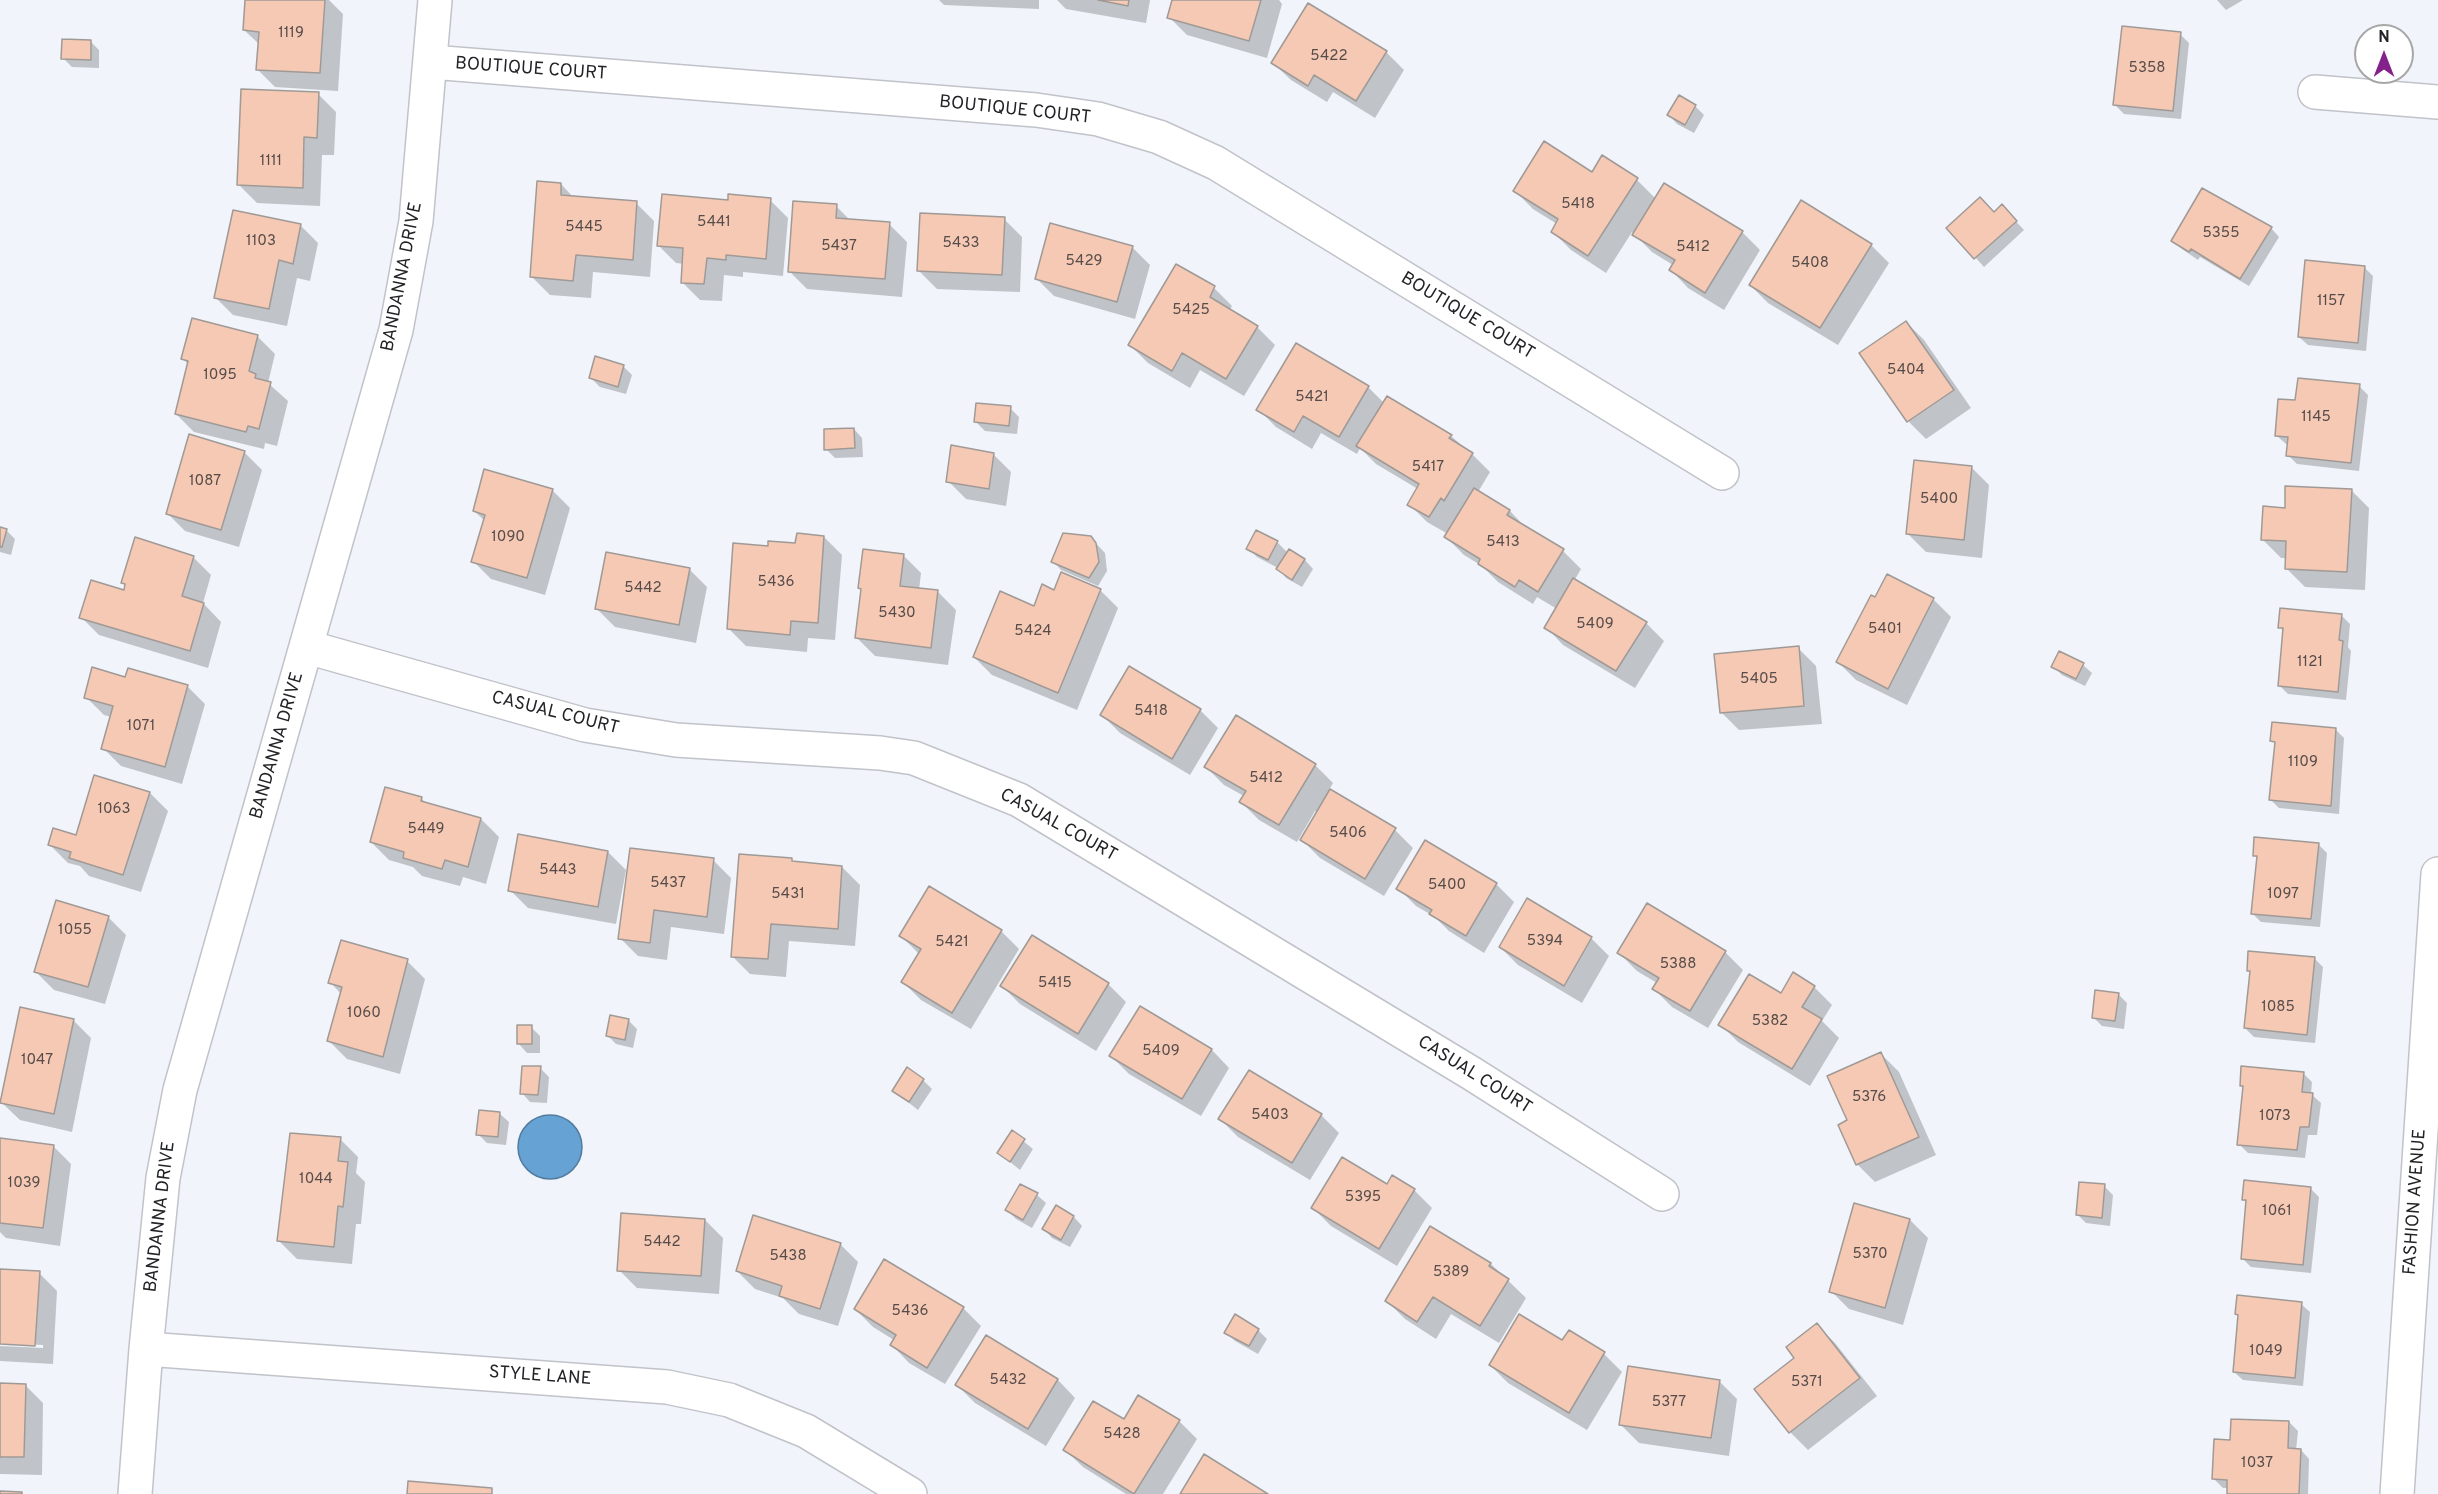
<!DOCTYPE html>
<html>
<head>
<meta charset="utf-8">
<style>
	body { margin:0 }
	#map { position:relative; width:2438px; height:1494px; overflow:hidden; background:#f1f4fa; font-family:Overpass,sans-serif }
	canvas { display:block }
	.north { position:absolute; left:2354px; top:24px; width:60px; height:60px; box-sizing:border-box; background:#fff; border:2px solid #a7a7a8; border-radius:50%; rotate:0deg; font-size:16px; font-weight:700; line-height:24px; text-align:center; color:#222326 }
	.north::after { content:''; display:block; margin:auto; width:21px; height:27px; background:#84218b; clip-path:polygon(50% 0,100% 100%,50% 72%,0 100%) }
</style>
</head>
<body>
<div id="map">
<canvas width="2438" height="1494"></canvas>
<div class="north">N</div>
</div>
<script>
const context = document.querySelector('canvas').getContext('2d');
context.lineJoin = 'round';
function paint(path, color) {
  context.fillStyle = color;
  context.fill(path, 'evenodd');
}
function shape(rows) {
  const path = new Path2D();
  for (const r of rows) {
    if (r.length === 3) {
      path.moveTo(r[0] + r[2], r[1]);
      path.arc(r[0], r[1], r[2], 0, 2 * Math.PI);
      continue;
    }
    path.moveTo(r[0], r[1]);
    for (let i = 2; i < r.length; i += 2) path.lineTo(r[i], r[i + 1]);
  }
  return path;
}
function trace(path, color, width, dash) {
  context.strokeStyle = color;
  context.lineWidth = width;
  context.lineCap = dash ? 'butt' : 'round';
  context.setLineDash(dash || []);
  context.stroke(path);
}
function drawText(font, color, halo, rows, align = 'center') {
  context.font = font + ' Overpass,sans-serif';
  context.lineWidth = 5;
  context.setLineDash([]);
  context.textBaseline = 'middle';
  context.strokeStyle = halo;
  context.fillStyle = color;
  for (const [text, x, y, turn = 0] of rows) {
    context.save();
    context.translate(x, y);
    context.rotate((+turn || 0) * Math.PI / 180);
    context.textAlign = isNaN(turn) ? turn : align;
    if (halo) context.strokeText(text, 0, 0);
    context.fillText(text, 0, 0);
    context.restore();
  }
}
const water = shape([
	[550,1147,32]
]);
paint(water, '#66a2d3');
trace(water, '#527c9f', 1.5);
paint(shape([
	[246,0,329,0,343,14,338,91,275,87,257,69,259,44,244,30],
	[939,0,1039,0,1039,9,944,5],
	[1057,0,1150,0,1146,23,1066,9],
	[1174,0,1279,0,1282,4,1267,58,1187,35,1169,17],
	[2217,0,2243,0,2226,10],
	[2180,34,2189,43,2181,119,2124,114,2115,105],
	[90,41,99,50,99,68,72,67,63,58],
	[1386,52,1404,70,1375,118,1333,92,1327,102,1291,80,1273,63],
	[318,94,336,112,334,155,322,155,320,206,257,203,239,185],
	[1679,97,1696,107,1704,115,1694,133,1677,124,1669,115],
	[1637,180,1656,199,1742,232,1760,250,1724,310,1688,288,1671,270,1673,265,1652,252,1632,232,1606,273,1571,250,1553,232,1557,224,1533,209,1515,191],
	[561,184,574,198,636,203,654,221,650,277,593,272,591,298,550,295,532,277],
	[770,200,788,218,783,276,743,272,743,277,724,275,722,301,700,300,682,282,684,264,676,263,658,245,729,202],
	[836,206,851,221,889,224,907,242,902,297,807,289,789,271],
	[1994,214,2010,215,2024,230,1984,267,1949,228],
	[1004,219,1022,237,1020,292,937,289,919,271],
	[300,225,318,243,310,281,297,278,287,326,233,315,215,297],
	[2271,228,2279,237,2249,286,2200,257,2198,260,2182,249,2173,240],
	[1871,245,1889,263,1838,345,1768,303,1750,285],
	[1132,247,1150,265,1135,319,1054,296,1036,278],
	[2364,267,2373,276,2366,351,2308,345,2299,337],
	[1214,288,1232,306,1229,311,1257,327,1275,345,1244,396,1200,370,1190,388,1148,363,1130,345],
	[1906,322,1924,340,1971,408,1926,439,1908,421,1861,354],
	[257,336,275,354,268,383,288,401,277,446,265,443,264,449,194,432,176,414,189,365,183,359],
	[623,366,632,375,626,394,600,387,591,378],
	[2359,386,2368,395,2359,471,2297,464,2288,455,2289,444,2286,444,2277,436,2297,402],
	[1368,387,1384,403,1451,436,1472,454,1490,472,1478,492,1510,511,1527,529,1563,551,1581,569,1574,581,1646,623,1664,641,1635,688,1563,645,1546,627,1557,609,1537,597,1533,604,1498,582,1482,566,1464,555,1446,537,1448,534,1427,522,1409,504,1418,489,1376,464,1360,448,1357,454,1321,433,1312,449,1276,427,1258,409],
	[1010,408,1019,417,1017,434,985,431,976,422],
	[854,429,862,438,863,457,835,458,826,449],
	[244,452,262,470,239,547,185,531,167,513],
	[993,454,1011,472,1006,506,966,499,948,481],
	[1971,467,1989,485,1982,558,1926,552,1908,534],
	[552,490,570,508,545,595,491,579,473,561,485,521,474,511],
	[2351,490,2369,508,2365,590,2305,587,2287,569,2287,558,2281,558,2263,540,2286,509],
	[0,529,6,530,15,539,11,555,0,552],
	[1257,532,1277,542,1288,553,1289,551,1305,560,1313,569,1302,587,1286,578,1278,568,1257,557,1248,548],
	[824,537,842,555,835,640,808,638,807,652,746,646,728,628,797,545],
	[1090,537,1105,553,1107,571,1098,586,1061,570,1053,561],
	[903,555,921,573,919,590,938,592,956,610,948,665,875,656,857,638,862,591,859,588],
	[193,557,211,575,203,603,221,622,208,668,99,635,81,617,125,592,126,586,122,582],
	[689,569,707,587,696,643,615,627,597,609],
	[1100,590,1118,608,1077,710,992,675,974,657,1034,608],
	[1933,599,1951,617,1907,705,1856,680,1838,662],
	[2341,615,2350,624,2348,647,2351,651,2346,700,2288,694,2279,685,2284,632,2280,627],
	[1798,648,1816,666,1822,724,1739,730,1721,712],
	[2083,665,2092,673,2085,686,2062,675,2053,666],
	[1129,668,1200,710,1218,728,1190,775,1120,733,1102,715],
	[126,679,187,686,205,704,182,784,121,766,103,748,111,717,104,715,86,697],
	[2336,730,2344,738,2339,814,2279,808,2270,799,2276,744,2272,740],
	[1315,765,1333,783,1329,790,1395,830,1413,848,1384,896,1320,858,1302,840,1318,813,1315,811,1297,842,1259,820,1241,802,1244,796,1224,785,1206,767],
	[150,793,168,811,141,892,89,876,80,866,68,863,50,845,77,837],
	[421,798,428,805,481,819,499,837,486,884,463,877,460,886,422,876,413,867,389,860,371,842],
	[1426,842,1496,884,1514,902,1484,953,1449,931,1435,917,1416,906,1398,888],
	[2318,844,2327,853,2320,927,2261,922,2252,913,2258,859,2254,855],
	[608,852,626,870,616,924,528,908,510,890],
	[713,860,731,878,724,934,671,927,667,960,638,956,620,938],
	[791,860,795,863,842,867,860,885,855,946,789,941,786,977,750,974,732,956],
	[1528,901,1591,938,1609,956,1582,1003,1518,965,1500,947],
	[108,917,126,935,105,1004,54,990,36,972],
	[1001,931,1019,949,971,1029,921,1000,903,982,918,953,900,935],
	[1032,937,1108,984,1126,1002,1096,1051,1020,1004,1002,986],
	[1725,952,1743,970,1708,1028,1672,1007,1654,989,1657,983,1637,971,1619,953],
	[2314,958,2323,967,2315,1043,2254,1037,2245,1028,2251,973,2248,970],
	[407,961,425,979,400,1074,347,1059,329,1041,342,995,330,982],
	[1814,987,1832,1005,1822,1021,1839,1038,1810,1086,1738,1042,1720,1024,1781,996],
	[2118,994,2127,1003,2124,1029,2102,1026,2093,1017],
	[1140,1008,1212,1050,1229,1068,1201,1116,1129,1074,1111,1056],
	[73,1020,91,1038,72,1132,20,1120,2,1103],
	[628,1020,637,1029,633,1048,616,1044,608,1036],
	[531,1027,540,1036,540,1053,527,1053,519,1044],
	[1881,1054,1899,1072,1936,1155,1875,1182,1857,1164,1849,1121],
	[540,1068,549,1077,547,1103,530,1102,522,1093],
	[2303,1073,2312,1082,2311,1094,2321,1103,2317,1135,2308,1135,2305,1158,2248,1153,2239,1144,2245,1088,2241,1085],
	[923,1080,932,1089,918,1110,894,1091],
	[500,1114,509,1122,506,1145,487,1143,478,1134],
	[1321,1115,1339,1133,1310,1180,1238,1137,1220,1119],
	[1012,1132,1033,1149,1020,1170,999,1153],
	[0,1139,53,1146,71,1164,60,1246,6,1238,0,1232],
	[340,1139,358,1157,356,1173,365,1182,361,1224,356,1224,352,1264,297,1259,279,1241],
	[1387,1186,1414,1190,1432,1208,1397,1266,1331,1226,1313,1208],
	[2104,1186,2113,1195,2110,1226,2086,1223,2077,1214],
	[2310,1188,2319,1197,2311,1273,2251,1267,2242,1258,2247,1204,2244,1200],
	[1037,1195,1046,1203,1032,1228,1016,1219,1007,1210],
	[1057,1207,1074,1217,1082,1226,1070,1247,1052,1238,1044,1229],
	[705,1220,723,1238,719,1294,637,1288,619,1270],
	[1910,1220,1928,1238,1903,1325,1849,1309,1831,1291],
	[1430,1228,1491,1264,1526,1298,1499,1343,1451,1314,1436,1339,1405,1319,1387,1301],
	[840,1244,858,1262,838,1326,799,1314,783,1298,755,1289,737,1271],
	[0,1270,39,1273,57,1291,53,1364,0,1361,0,1346,43,1348,43,1345,0,1343],
	[2301,1304,2310,1312,2303,1386,2243,1380,2234,1372,2239,1317,2236,1314],
	[963,1308,981,1326,945,1384,909,1363,892,1345,894,1340,873,1327,855,1309],
	[1817,1325,1835,1343,1877,1396,1808,1450,1790,1432],
	[1258,1330,1267,1339,1258,1354,1235,1341,1226,1332],
	[1569,1332,1604,1354,1622,1372,1587,1430,1508,1383,1490,1365,1562,1342],
	[986,1337,1058,1380,1075,1398,1046,1446,975,1403,957,1385],
	[1719,1381,1737,1399,1729,1456,1639,1443,1621,1425],
	[0,1384,25,1385,43,1403,42,1475,0,1474],
	[1125,1421,1179,1421,1197,1439,1163,1494,1126,1494,1083,1467,1065,1450],
	[2289,1422,2298,1431,2296,1450,2301,1450,2309,1459,2308,1494,2228,1494,2228,1488,2223,1488,2214,1479,2231,1441]
]), '#0003');
const building = shape([
	[245,0,325,0,320,73,256,70,259,32,243,30,245,0],
	[1098,0,1129,0,1128,6,1098,0],
	[1172,0,1261,0,1249,41,1167,18,1172,0],
	[1308,3,1387,51,1356,101,1314,75,1308,86,1271,63,1308,3],
	[2122,26,2181,32,2173,111,2113,105,2122,26],
	[62,39,91,40,91,60,61,59,62,39],
	[241,89,319,92,317,138,304,137,303,188,237,185,241,89],
	[1679,95,1696,105,1685,125,1667,115,1679,95],
	[1544,141,1592,172,1602,155,1638,178,1588,256,1551,232,1558,219,1513,191,1544,141],
	[537,181,561,183,561,195,637,201,633,260,576,255,573,281,530,277,537,181],
	[1664,183,1743,231,1705,293,1669,270,1675,260,1632,235,1664,183],
	[2202,188,2272,227,2240,279,2191,249,2189,252,2171,241,2202,188],
	[662,194,728,200,728,194,771,198,766,259,726,255,726,260,707,258,704,284,681,283,683,248,657,246,662,194],
	[1980,197,1994,212,2002,204,2017,221,1974,259,1946,228,1980,197],
	[1801,200,1872,244,1820,328,1749,285,1801,200],
	[793,201,837,204,836,218,890,222,885,279,788,272,793,201],
	[233,210,301,224,293,264,279,260,269,309,214,298,233,210],
	[920,213,1005,217,1002,275,917,271,920,213],
	[1050,223,1133,246,1117,302,1035,279,1050,223],
	[2305,260,2365,266,2358,343,2298,337,2305,260],
	[1176,264,1215,286,1210,297,1258,326,1226,379,1182,353,1172,371,1128,345,1176,264],
	[192,318,258,335,249,371,256,374,255,378,271,382,259,429,248,426,246,432,175,414,188,361,181,359,192,318],
	[1906,321,1954,390,1907,422,1859,353,1906,321],
	[1296,343,1369,386,1339,437,1303,416,1294,432,1256,410,1296,343],
	[595,356,624,365,618,387,589,378,595,356],
	[2298,378,2360,384,2351,463,2286,456,2288,437,2275,436,2278,399,2295,400,2298,378],
	[1387,396,1452,435,1449,438,1473,453,1444,501,1441,498,1429,517,1407,505,1419,484,1356,446,1387,396],
	[976,403,1011,406,1009,426,974,422,976,403],
	[854,428,855,448,824,450,824,429,854,428],
	[189,434,245,451,221,530,166,514,189,434],
	[951,445,994,453,989,489,946,482,951,445],
	[1914,460,1972,466,1964,540,1906,534,1914,460],
	[484,469,553,489,527,578,471,562,485,515,473,511,484,469],
	[2285,486,2352,489,2347,572,2285,569,2286,541,2261,540,2263,506,2285,508,2285,486],
	[1474,488,1510,510,1507,515,1564,549,1538,592,1519,580,1515,587,1478,564,1480,559,1444,537,1474,488],
	[0,527,7,529,2,547,0,547,0,527],
	[1256,530,1278,541,1268,560,1246,549,1256,530],
	[797,533,824,536,818,623,791,621,790,635,727,629,733,543,768,546,768,541,795,543,797,533],
	[1063,533,1091,536,1096,543,1099,562,1089,578,1051,562,1063,533],
	[135,537,194,556,182,596,204,603,190,651,79,618,91,580,124,590,125,584,121,583,135,537],
	[863,549,904,554,900,586,938,590,931,648,855,638,861,589,858,588,863,549],
	[1289,549,1305,559,1292,580,1276,569,1289,549],
	[606,552,690,568,679,625,595,609,606,552],
	[1061,572,1101,589,1058,693,973,657,1000,591,1034,606,1042,584,1054,590,1061,572],
	[1887,574,1934,598,1888,689,1836,662,1871,595,1875,597,1887,574],
	[1573,578,1647,622,1616,671,1544,628,1573,578],
	[2280,608,2342,614,2339,640,2343,641,2338,692,2278,686,2283,628,2278,628,2280,608],
	[1799,646,1804,706,1720,713,1714,654,1799,646],
	[2059,651,2084,663,2076,679,2051,667,2059,651],
	[1129,666,1201,709,1172,759,1100,715,1129,666],
	[92,667,125,677,128,668,188,685,165,767,101,749,113,706,84,698,92,667],
	[1236,715,1316,764,1279,825,1239,802,1246,791,1204,767,1236,715],
	[2272,722,2336,728,2331,806,2269,800,2275,742,2270,741,2272,722],
	[94,775,150,792,123,875,69,858,71,852,48,845,53,828,76,835,94,775],
	[385,787,422,797,421,801,481,818,468,867,445,860,442,869,403,858,404,852,370,842,385,787],
	[1330,789,1396,828,1365,879,1300,840,1330,789],
	[518,834,608,851,598,907,508,891,518,834],
	[2254,837,2319,843,2311,919,2251,914,2257,856,2253,856,2254,837],
	[1425,840,1497,883,1466,936,1429,914,1432,910,1396,889,1425,840],
	[630,848,714,858,707,917,654,910,650,943,618,939,630,848],
	[739,854,792,858,792,861,842,866,838,929,771,924,768,959,731,957,739,854],
	[929,886,1002,930,952,1013,901,982,921,949,899,936,929,886],
	[1527,898,1592,937,1564,986,1499,947,1527,898],
	[56,900,109,916,88,987,34,972,56,900],
	[1647,903,1726,951,1690,1011,1652,989,1659,978,1617,953,1647,903],
	[1032,935,1109,983,1078,1034,1000,986,1032,935],
	[341,940,408,959,383,1057,327,1041,342,987,328,983,341,940],
	[2248,951,2315,957,2307,1035,2244,1028,2250,971,2247,971,2248,951],
	[1793,972,1815,986,1802,1007,1822,1019,1792,1069,1718,1025,1749,974,1781,993,1793,972],
	[2095,990,2119,993,2115,1021,2092,1018,2095,990],
	[1140,1006,1212,1049,1182,1099,1109,1056,1140,1006],
	[20,1007,74,1019,54,1114,0,1103,20,1007],
	[610,1015,629,1019,625,1040,606,1036,610,1015],
	[517,1025,532,1025,532,1044,517,1044,517,1025],
	[1881,1052,1919,1137,1856,1165,1838,1125,1847,1120,1827,1076,1881,1052],
	[522,1066,541,1066,538,1095,520,1094,522,1066],
	[2241,1066,2304,1072,2302,1092,2313,1093,2309,1127,2300,1127,2297,1150,2237,1145,2243,1086,2240,1086,2241,1066],
	[907,1067,924,1079,909,1102,892,1091,907,1067],
	[1249,1070,1322,1114,1292,1163,1218,1119,1249,1070],
	[479,1110,500,1112,498,1137,476,1135,479,1110],
	[1012,1130,1025,1139,1010,1162,997,1153,1012,1130],
	[290,1133,341,1137,338,1161,348,1162,343,1207,338,1206,334,1247,277,1241,290,1133],
	[0,1138,54,1145,43,1228,0,1223,0,1138],
	[1342,1157,1387,1184,1392,1175,1415,1189,1379,1249,1311,1208,1342,1157],
	[2244,1180,2311,1187,2303,1265,2241,1259,2246,1200,2242,1200,2244,1180],
	[2079,1182,2105,1184,2102,1218,2076,1215,2079,1182],
	[1020,1184,1038,1193,1023,1220,1005,1210,1020,1184],
	[1854,1203,1910,1219,1885,1308,1829,1292,1854,1203],
	[1056,1205,1074,1216,1061,1240,1042,1229,1056,1205],
	[621,1213,705,1219,701,1276,617,1271,621,1213],
	[753,1215,841,1243,820,1309,779,1296,782,1286,736,1271,753,1215],
	[1430,1226,1491,1263,1489,1266,1509,1279,1480,1326,1433,1297,1417,1322,1385,1301,1430,1226],
	[884,1259,964,1307,927,1368,890,1345,896,1335,854,1309,884,1259],
	[0,1269,40,1271,35,1346,0,1344,0,1269],
	[2237,1295,2302,1302,2295,1378,2233,1372,2238,1315,2235,1314,2237,1295],
	[1235,1314,1259,1329,1249,1346,1224,1333,1235,1314],
	[1519,1314,1562,1340,1569,1330,1605,1352,1569,1413,1489,1365,1519,1314],
	[1817,1323,1860,1378,1789,1433,1754,1389,1794,1358,1786,1347,1817,1323],
	[986,1335,1058,1379,1028,1429,955,1385,986,1335],
	[1628,1366,1720,1380,1711,1438,1619,1425,1628,1366],
	[0,1383,26,1384,24,1457,0,1457,0,1383],
	[1138,1395,1180,1420,1134,1494,1063,1450,1093,1401,1124,1419,1138,1395],
	[2231,1419,2289,1421,2288,1448,2301,1449,2299,1494,2227,1494,2227,1480,2212,1479,2214,1439,2230,1440,2231,1419],
	[1204,1454,1268,1494,1180,1494,1204,1454],
	[408,1481,492,1488,492,1494,407,1494,408,1481],
	[0,1491,22,1492,22,1494,0,1494,0,1491]
]);
paint(building, '#f5c9b4');
trace(building, '#a09a97', 1.5);
const minor = shape([
	[431,62,1036,110,1098,119,1159,137,1216,163,1722,473],
	[2315,92,2438,102],
	[307,647,585,725,676,740,880,753,914,758,1019,800,1471,1073,1662,1194],
	[146,1349,667,1387,729,1400,806,1431,910,1494],
	[135,1494,146,1349,163,1178,180,1090,396,330,416,221,435,0],
	[2397,1494,2438,874]
]);
trace(minor, '#c0c3c9', 36);
trace(minor, '#fff', 33);
drawText('15px', '#574c4a', null, [
	["1119",291,34],
	["5422",1329,57],
	["5358",2147,69],
	["1111",271,162],
	["5418",1578,205],
	["5441",714,223],
	["5445",584,228],
	["5355",2221,234],
	["1103",261,242],
	["5433",961,244],
	["5437",839,247],
	["5412",1693,248],
	["5429",1084,262],
	["5408",1810,264],
	["1157",2331,302],
	["5425",1191,311],
	["5404",1906,371],
	["1095",220,376],
	["5421",1312,398],
	["1145",2316,418],
	["5417",1428,468],
	["1087",205,482],
	["5400",1939,500],
	["1090",508,538],
	["5413",1503,543],
	["5436",776,583],
	["5442",643,589],
	["5430",897,614],
	["5409",1595,625],
	["5401",1885,630],
	["5424",1033,632],
	["1121",2310,663],
	["5405",1759,680],
	["5418",1151,712],
	["1071",141,727],
	["1109",2303,763],
	["5412",1266,779],
	["1063",114,810],
	["5449",426,830],
	["5406",1348,834],
	["5443",558,871],
	["5437",668,884],
	["5400",1447,886],
	["5431",788,895],
	["1097",2283,895],
	["1055",75,931],
	["5394",1545,942],
	["5421",952,943],
	["5388",1678,965],
	["5415",1055,984],
	["1085",2278,1008],
	["1060",364,1014],
	["5382",1770,1022],
	["5409",1161,1052],
	["1047",37,1061],
	["5376",1869,1098],
	["5403",1270,1116],
	["1073",2275,1117],
	["1044",316,1180],
	["1039",24,1184],
	["5395",1363,1198],
	["1061",2277,1212],
	["5442",662,1243],
	["5370",1870,1255],
	["5438",788,1257],
	["5389",1451,1273],
	["5436",910,1312],
	["1049",2266,1352],
	["5432",1008,1381],
	["5371",1807,1383],
	["5377",1669,1403],
	["5428",1122,1435],
	["1037",2257,1464]
]);
drawText('18px', '#222326', '#fff', [
	["BOUTIQUE COURT",531,70,4],
	["BOUTIQUE COURT",1015,111,6],
	["BANDANNA DRIVE",403,277,-79],
	["BOUTIQUE COURT",1467,317,31],
	["CASUAL COURT",555,714,14],
	["BANDANNA DRIVE",278,746,-74],
	["CASUAL COURT",1058,826,29],
	["CASUAL COURT",1474,1076,32],
	["FASHION AVENUE",2416,1202,-86],
	["BANDANNA DRIVE",161,1217,-83],
	["STYLE LANE",540,1377,4]
]);
</script>
</body>
</html>
